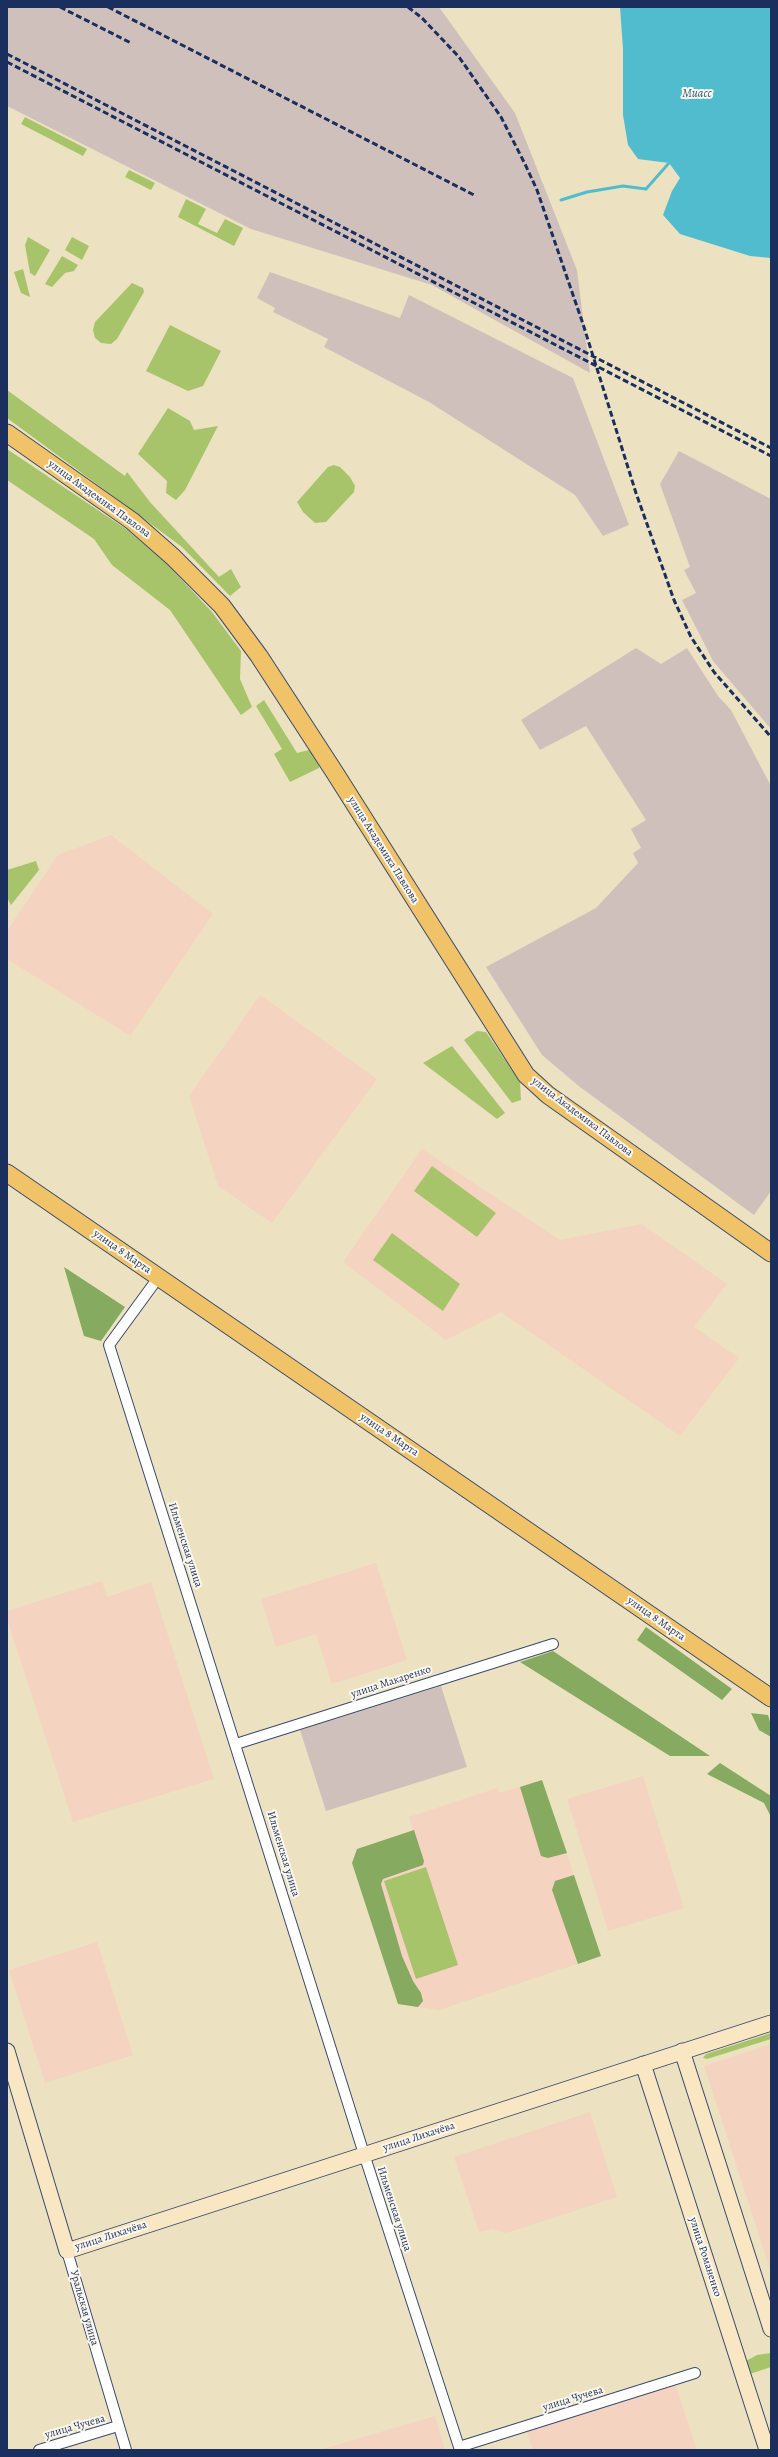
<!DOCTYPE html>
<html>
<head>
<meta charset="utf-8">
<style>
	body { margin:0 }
	#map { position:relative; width:778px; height:2457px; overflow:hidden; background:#ece2c1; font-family:Alegreya,serif }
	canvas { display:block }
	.frame { position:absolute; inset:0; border:8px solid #1b2f5e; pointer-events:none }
</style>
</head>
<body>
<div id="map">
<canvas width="778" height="2457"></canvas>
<div class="frame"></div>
</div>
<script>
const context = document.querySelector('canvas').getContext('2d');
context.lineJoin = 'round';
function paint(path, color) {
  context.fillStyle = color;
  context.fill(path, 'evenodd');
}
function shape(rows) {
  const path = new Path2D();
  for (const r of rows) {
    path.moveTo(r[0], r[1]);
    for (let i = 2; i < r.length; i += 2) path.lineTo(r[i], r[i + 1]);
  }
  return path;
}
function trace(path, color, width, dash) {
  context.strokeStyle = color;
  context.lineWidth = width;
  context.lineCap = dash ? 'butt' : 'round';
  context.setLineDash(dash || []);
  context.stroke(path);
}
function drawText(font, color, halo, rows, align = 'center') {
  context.font = font + ' Alegreya,serif';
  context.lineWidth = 4;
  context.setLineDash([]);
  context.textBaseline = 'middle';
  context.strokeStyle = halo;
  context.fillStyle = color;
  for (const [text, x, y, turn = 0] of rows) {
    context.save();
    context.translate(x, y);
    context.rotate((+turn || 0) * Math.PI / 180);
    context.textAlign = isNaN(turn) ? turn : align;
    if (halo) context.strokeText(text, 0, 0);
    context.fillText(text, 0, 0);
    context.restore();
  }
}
paint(shape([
	[111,835,213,914,130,1036,7,959,7,931,58,855],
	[260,995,377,1079,272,1223,218,1186,189,1096],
	[422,1149,560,1240,642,1224,727,1284,694,1327,739,1358,680,1436,501,1312,446,1340,343,1262],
	[376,1563,407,1660,332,1684,316,1634,276,1647,261,1599],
	[102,1581,107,1597,151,1582,214,1779,73,1822,7,1619,7,1611],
	[643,1776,684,1908,608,1931,567,1799],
	[542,1780,601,1956,439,2010,398,2004,352,1863,357,1849,413,1830,409,1817,497,1788,499,1793],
	[97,1942,133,2055,45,2083,9,1970],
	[771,2044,771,2272,704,2066],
	[590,2112,617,2197,507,2233,492,2229,479,2232,454,2157],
	[675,2383,697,2450,533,2450,526,2430],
	[435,2416,445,2450,319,2450]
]), '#f4d3c0');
paint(shape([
	[7,7,439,7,515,113,577,270,590,373,432,285,251,229,7,106],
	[270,272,400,318,409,295,573,378,629,525,603,536,575,495,429,402,324,347,328,339,273,312,275,308,257,298],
	[679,451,771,499,771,729,713,661,682,600,696,593,684,570,690,567,660,484],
	[636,648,661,664,687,648,718,696,731,710,771,786,771,1191,754,1215,580,1087,542,1055,486,967,596,908,638,863,633,853,641,848,631,829,646,820,586,726,540,750,521,720],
	[441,1686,467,1767,326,1811,300,1730]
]), '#d0c0bc');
paint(shape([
	[25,117,87,149,83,156,21,124],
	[129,170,155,183,151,190,125,177],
	[186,199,206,209,198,224,217,233,225,219,243,228,234,246,178,217],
	[28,237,50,250,35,276,30,273,25,245],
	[72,237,89,246,82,260,65,250],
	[62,256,78,265,74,271,65,273,52,287,45,284],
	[23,269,30,297,21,293,14,272],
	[132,283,143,288,144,292,117,339,111,344,101,343,95,338,93,330,95,322],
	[170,325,221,351,203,386,188,391,146,371],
	[7,390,125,476,127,472,150,502,219,577,231,569,241,587,230,596,182,547,7,418],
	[168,408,190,421,194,430,218,426,185,490,176,500,166,493,167,481,138,454],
	[7,449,126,529,167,564,212,612,241,651,240,679,252,707,241,715,170,610,112,565,94,539,7,480],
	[334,465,340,467,350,477,355,486,354,492,326,522,315,523,303,512,297,502,328,467],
	[264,700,297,753,313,749,321,762,319,768,290,782,274,754,282,749,256,706],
	[36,861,39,870,11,905,7,898,7,870],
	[477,1031,486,1032,520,1082,521,1100,512,1103,464,1040],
	[452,1046,505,1113,497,1119,423,1063],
	[432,1166,496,1213,477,1237,414,1191],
	[392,1233,460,1284,443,1311,373,1260],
	[426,1867,458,1965,416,1979,384,1881],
	[771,2033,771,2039,707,2059,703,2058,706,2054],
	[771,2353,771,2367,750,2374,746,2361,757,2355]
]), '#a8c46b');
paint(shape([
	[64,1267,125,1307,101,1341,84,1336],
	[646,1627,732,1689,722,1700,637,1640],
	[553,1651,710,1756,670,1756,520,1662],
	[751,1713,768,1715,771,1725,771,1737,759,1730],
	[720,1763,771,1796,771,1817,764,1803,707,1774],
	[542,1780,567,1853,548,1858,541,1856,520,1787],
	[414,1830,424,1861,423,1865,383,1879,381,1884,402,1956,413,1981,421,1993,423,2001,418,2007,398,2004,352,1863,357,1849],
	[574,1875,601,1956,578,1964,552,1890,555,1881]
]), '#86aa5f');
paint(shape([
	[620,7,771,7,771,258,750,256,680,234,663,215,672,191,680,178,669,163,638,159,628,145,623,115,623,49]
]), '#52bccf');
trace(shape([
	[561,200,587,192,623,186,646,189,669,163]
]), '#52bccf', 3);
const street = shape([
	[158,1278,109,1345,364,2154,460,2450],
	[236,1744,553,1644],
	[67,2251,126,2450],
	[459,2447,695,2373],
	[39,2450,118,2426]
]);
const secondary = shape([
	[7,2051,67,2251,771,2023],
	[682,2051,771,2329],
	[643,2064,767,2450]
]);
const primary = shape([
	[7,433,132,521,173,557,222,606,259,656,335,773,526,1075,548,1095,771,1253],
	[7,1173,771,1698]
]);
trace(street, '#3a4a6d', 12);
trace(secondary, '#3a4a6d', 17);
trace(primary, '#3a4a6d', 19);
trace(street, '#fff', 10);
trace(secondary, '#f9e7c3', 15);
trace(primary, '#f1c369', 17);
trace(shape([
	[60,7,131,43],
	[108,7,474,195],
	[408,7,422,18,459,57,501,117,525,164,537,190,583,324,636,493,674,600,691,637,714,672,771,737],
	[7,54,771,448],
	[7,62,771,456]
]), '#1b2f5e', 3, [6, 3]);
drawText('11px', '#1b2f5e', '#fbf7ec', [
	["улица Академика Павлова",99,499,36],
	["улица Академика Павлова",383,850,58],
	["улица Академика Павлова",582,1117,37],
	["улица 8 Марта",122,1252,35],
	["улица 8 Марта",389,1435,34],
	["Ильменская улица",185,1545,72],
	["улица 8 Марта",656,1619,35],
	["улица Макаренко",391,1682,-18],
	["Ильменская улица",283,1854,73],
	["улица Лихачёва",419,2137,-18],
	["Ильменская улица",394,2209,72],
	["улица Лихачёва",111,2236,-18],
	["улица Романенко",705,2257,72],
	["Уральская улица",84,2308,74],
	["улица Чучева",573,2399,-17],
	["улица Чучева",75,2427,-16]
]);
drawText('italic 12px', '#2c5980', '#fbf7ec', [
	["Миасс",697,94]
]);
</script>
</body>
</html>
